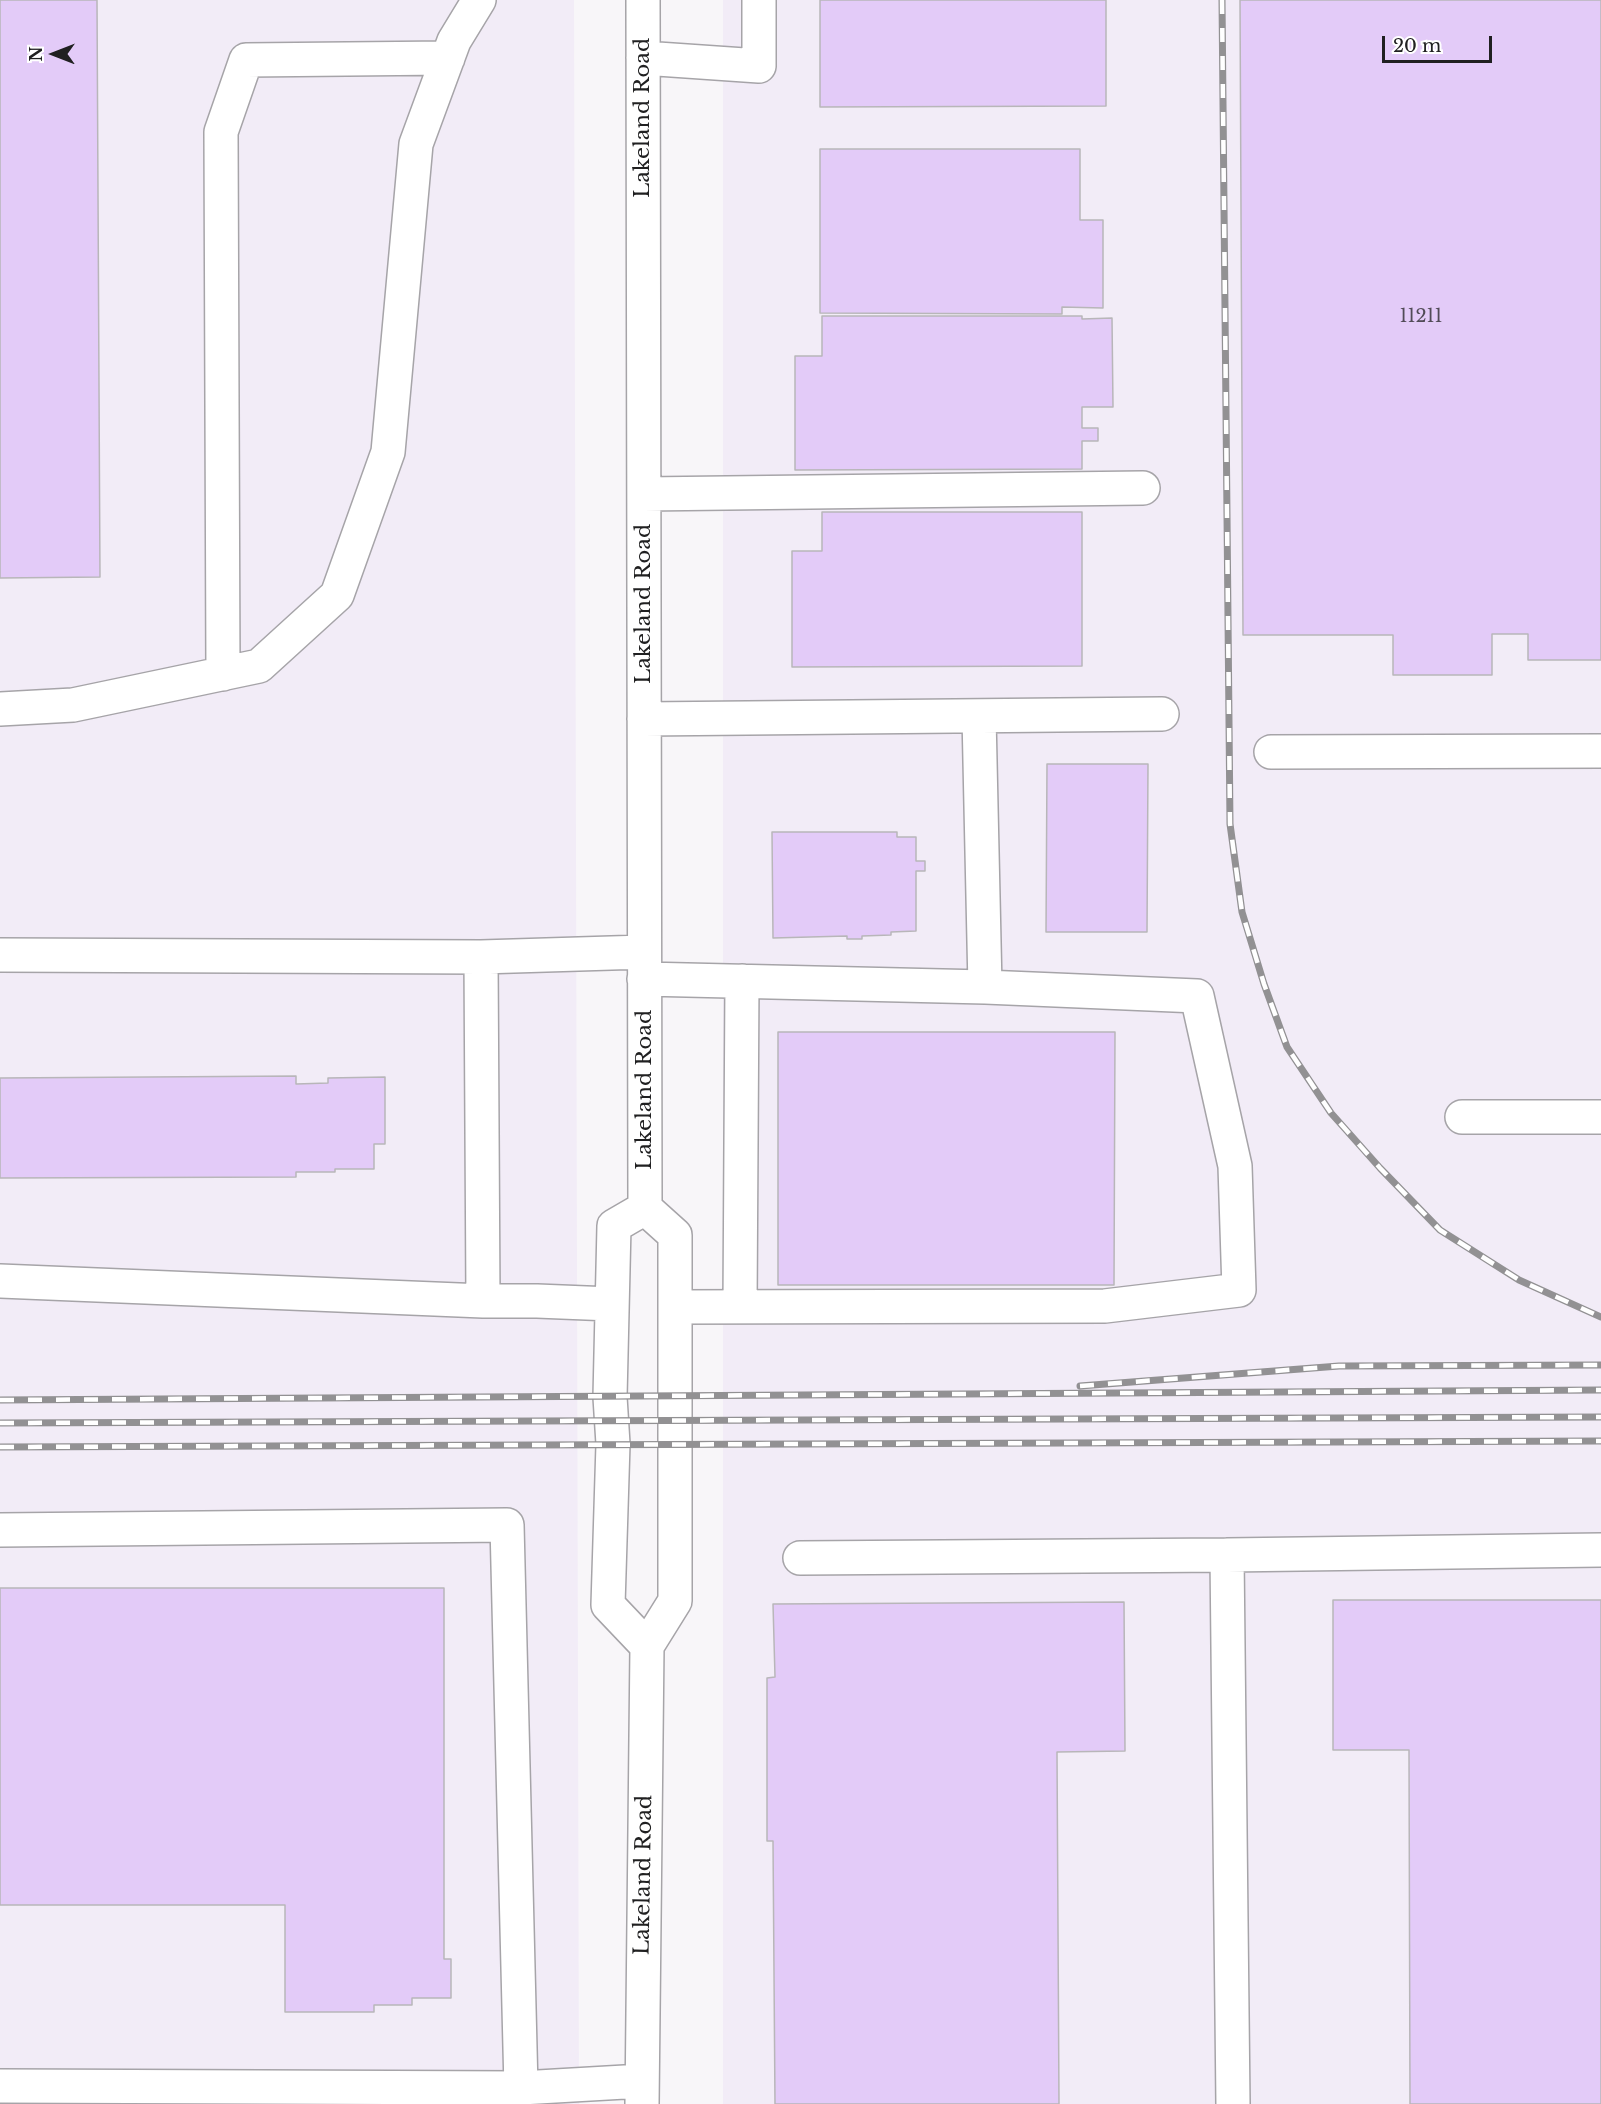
<!DOCTYPE html>
<html>
<head>
<meta charset="utf-8">
<style>
	body { margin:0 }
	#map { position:relative; width:1601px; height:2104px; overflow:hidden; background:#f8f6f9; font-family:"Libre Baskerville",serif }
	canvas { display:block }
	.north { position:absolute; left:24px; top:24px; width:60px; height:60px; -webkit-text-stroke:4px #fff; paint-order:stroke; rotate:270deg; font-size:16px; font-weight:700; line-height:24px; text-align:center; color:#202021 }
	.north::after { content:''; display:block; margin:auto; width:21px; height:27px; background:#202021; clip-path:polygon(50% 0,100% 100%,50% 72%,0 100%) }
	.scale { position:absolute; left:1382px; top:36px; width:110px; height:27px; box-sizing:border-box; border:3px solid #202021; border-top:0; padding-left:8px; font-size:18px; line-height:21px; white-space:nowrap; color:#202021; -webkit-text-stroke:4px #fff; paint-order:stroke }
</style>
</head>
<body>
<div id="map">
<canvas width="1601" height="2104"></canvas>
<div class="north">N</div>
<div class="scale">20 m</div>
</div>
<script>
const context = document.querySelector('canvas').getContext('2d');
context.lineJoin = 'round';
function paint(path, color) {
  context.fillStyle = color;
  context.fill(path, 'evenodd');
}
function shape(rows) {
  const path = new Path2D();
  for (const r of rows) {
    path.moveTo(r[0], r[1]);
    for (let i = 2; i < r.length; i += 2) path.lineTo(r[i], r[i + 1]);
  }
  return path;
}
function trace(path, color, width, dash) {
  context.strokeStyle = color;
  context.lineWidth = width;
  context.lineCap = dash ? 'butt' : 'round';
  context.setLineDash(dash || []);
  context.stroke(path);
}
function drawText(font, color, halo, rows, align = 'center') {
  context.font = font + ' "Libre Baskerville",serif';
  context.lineWidth = 5;
  context.setLineDash([]);
  context.textBaseline = 'middle';
  context.strokeStyle = halo;
  context.fillStyle = color;
  for (const [text, x, y, turn = 0] of rows) {
    context.save();
    context.translate(x, y);
    context.rotate((+turn || 0) * Math.PI / 180);
    context.textAlign = isNaN(turn) ? turn : align;
    if (halo) context.strokeText(text, 0, 0);
    context.fillText(text, 0, 0);
    context.restore();
  }
}
paint(shape([
	[0,0,574,0,579,2104,0,2104],
	[723,0,1601,0,1601,2104,723,2104]
]), '#f2ecf7');
const building = shape([
	[0,0,97,0,100,577,0,578,0,0],
	[820,0,1106,0,1106,106,820,107,820,0],
	[1240,0,1601,0,1601,660,1528,660,1528,634,1492,634,1492,675,1393,675,1393,635,1243,635,1240,0],
	[820,149,1080,149,1080,220,1103,220,1103,308,1062,307,1062,314,820,313,820,149],
	[822,316,1082,316,1082,319,1112,318,1113,407,1082,407,1082,428,1098,428,1098,441,1082,441,1082,469,795,470,795,356,822,356,822,316],
	[822,512,1082,512,1082,666,792,667,792,551,822,551,822,512],
	[1047,764,1148,764,1147,932,1046,932,1047,764],
	[772,832,897,832,897,837,916,837,916,861,925,861,925,871,916,871,916,931,891,932,891,935,862,936,862,939,847,939,847,936,773,938,772,832],
	[778,1032,1115,1032,1114,1285,778,1285,778,1032],
	[296,1076,296,1084,328,1083,328,1078,385,1077,385,1144,374,1144,374,1169,335,1169,335,1172,296,1172,296,1177,0,1178,0,1078,296,1076],
	[0,1588,444,1588,444,1959,451,1959,451,1998,412,1998,412,2005,374,2005,374,2012,285,2012,285,1905,0,1905,0,1588],
	[1333,1600,1601,1600,1601,2104,1410,2104,1409,1750,1333,1750,1333,1600],
	[1124,1602,1125,1751,1057,1752,1059,2104,775,2104,773,1841,767,1841,767,1678,775,1677,773,1604,1124,1602]
]);
paint(building, '#e3cbf8');
trace(building, '#b8b6b9', 1.5);
const minor = shape([
	[643,58,759,66,759,0],
	[644,494,1143,488],
	[223,674,221,132,246,60,448,58],
	[0,709,73,705,259,666,337,595,388,452,416,144,454,41,479,0],
	[979,716,985,987],
	[644,719,1162,714],
	[1271,752,1601,751],
	[0,955,481,957],
	[644,979,985,987,1197,996,1235,1166,1239,1290,1105,1306,675,1307],
	[1462,1117,1601,1117],
	[645,1208,614,1226,610,1397,613,1444,608,1605,647,1646],
	[0,1281,483,1301],
	[611,1304,537,1301,483,1301,481,957,644,952],
	[740,1306,742,981],
	[0,1530,507,1525,521,2088,642,2081],
	[1227,1555,1233,2104],
	[800,1558,1227,1555,1601,1550],
	[0,2086,521,2088],
	[642,2104,647,1646,675,1601,675,1235,645,1208,643,0]
]);
trace(minor, '#a6a4a8', 36);
trace(minor, '#fff', 33);
const rail = shape([
	[1222,0,1230,824,1242,912,1264,984,1287,1047,1331,1113,1380,1168,1440,1230,1519,1280,1601,1317],
	[1080,1386,1339,1366,1601,1365],
	[0,1400,1601,1390],
	[0,1423,1601,1417],
	[0,1447,1601,1441]
]);
trace(rail, '#929193', 7);
trace(rail, '#fff', 4.5, [14]);
drawText('18px', '#514b57', null, [
	["11211",1421,317]
]);
drawText('21px', '#202021', '#fff', [
	["Lakeland Road",643,118,-90],
	["Lakeland Road",644,604,-90],
	["Lakeland Road",645,1090,-90],
	["Lakeland Road",644,1875,-89]
]);
</script>
</body>
</html>
